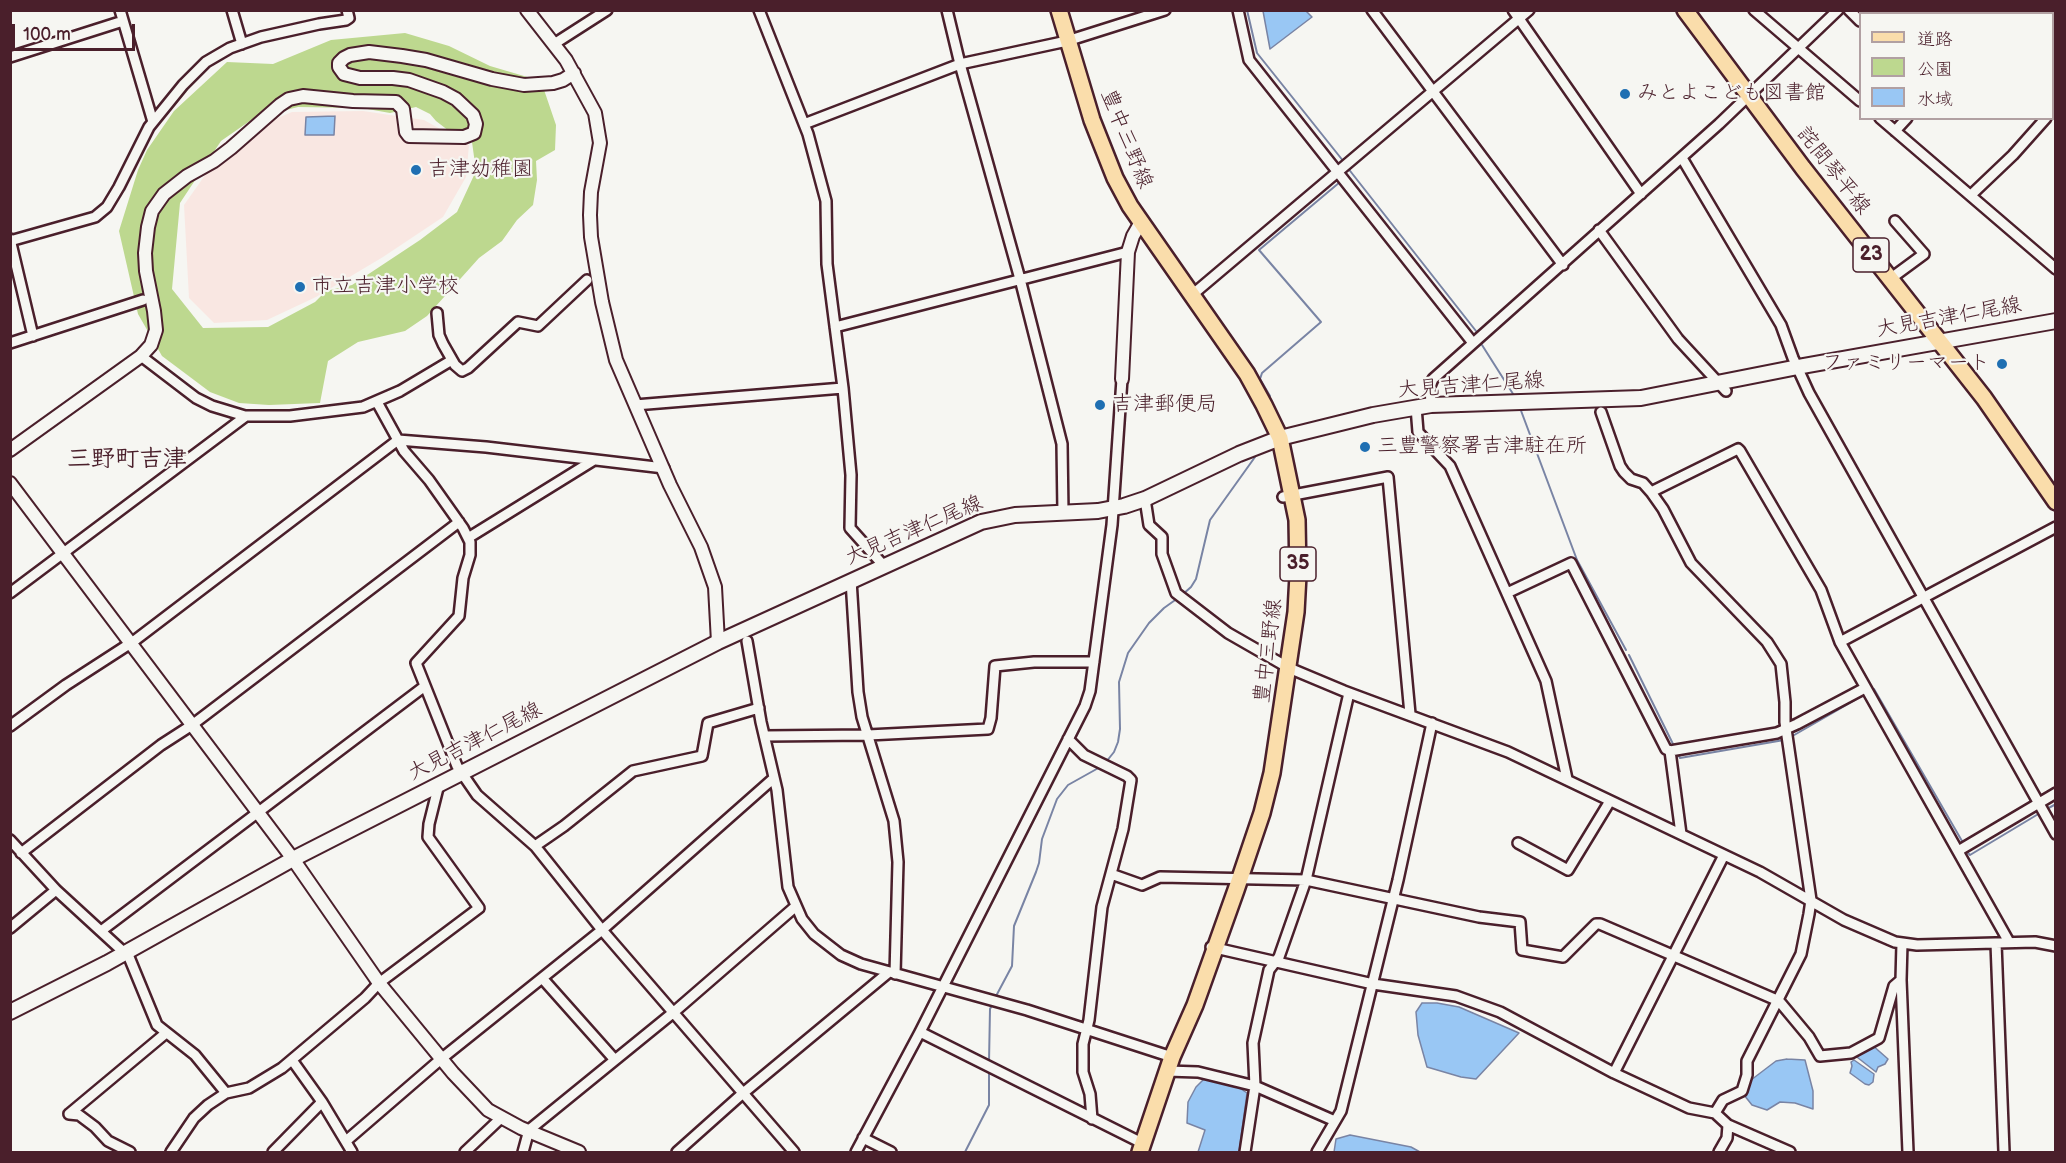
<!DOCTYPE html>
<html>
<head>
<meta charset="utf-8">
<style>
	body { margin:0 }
	#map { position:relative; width:2066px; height:1163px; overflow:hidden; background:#f6f6f2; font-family:"Balsamiq Sans","Klee One",sans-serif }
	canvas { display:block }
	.frame { position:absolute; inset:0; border:12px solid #4a1f2b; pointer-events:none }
	.legend { position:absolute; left:1859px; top:12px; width:195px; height:108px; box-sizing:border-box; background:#f6f6f2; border:2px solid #b1a0a2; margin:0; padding:8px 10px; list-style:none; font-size:18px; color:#4a1f2b }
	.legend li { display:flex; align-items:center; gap:12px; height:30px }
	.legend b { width:30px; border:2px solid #b1a0a2 }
	.scale { position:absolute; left:12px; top:24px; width:123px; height:27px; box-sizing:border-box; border:3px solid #4a1f2b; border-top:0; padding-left:8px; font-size:18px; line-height:21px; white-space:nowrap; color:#4a1f2b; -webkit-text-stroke:4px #f6f6f2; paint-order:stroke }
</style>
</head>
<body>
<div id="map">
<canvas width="2066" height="1163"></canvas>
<div class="frame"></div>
<ul class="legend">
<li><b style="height:8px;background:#faddab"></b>道路</li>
<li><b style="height:16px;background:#bdd88f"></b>公園</li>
<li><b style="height:16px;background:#99c7f4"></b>水域</li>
</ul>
<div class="scale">100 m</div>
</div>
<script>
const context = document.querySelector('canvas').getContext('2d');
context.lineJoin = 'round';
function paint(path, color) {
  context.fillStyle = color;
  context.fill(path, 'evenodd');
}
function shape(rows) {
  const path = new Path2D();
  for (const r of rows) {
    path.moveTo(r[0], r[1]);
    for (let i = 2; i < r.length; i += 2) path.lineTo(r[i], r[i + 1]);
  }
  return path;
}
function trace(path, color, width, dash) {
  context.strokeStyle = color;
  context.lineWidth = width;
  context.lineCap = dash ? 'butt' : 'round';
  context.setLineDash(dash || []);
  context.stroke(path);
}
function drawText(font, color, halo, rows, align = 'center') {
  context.font = font + ' "Balsamiq Sans","Klee One",sans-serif';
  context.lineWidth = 4.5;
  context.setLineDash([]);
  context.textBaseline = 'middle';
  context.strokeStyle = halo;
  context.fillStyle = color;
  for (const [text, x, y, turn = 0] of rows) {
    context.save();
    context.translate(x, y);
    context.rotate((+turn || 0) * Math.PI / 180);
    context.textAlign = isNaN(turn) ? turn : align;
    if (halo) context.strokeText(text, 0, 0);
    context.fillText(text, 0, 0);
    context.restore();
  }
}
paint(shape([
	[363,111,424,120,469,145,466,177,443,217,383,257,316,297,267,320,214,323,189,298,184,205,232,137,292,112]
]), '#f9e7e2');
paint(shape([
	[405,33,449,46,490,66,541,81,556,125,555,150,536,161,537,180,533,205,517,220,502,241,479,258,427,316,405,331,358,342,328,361,320,403,269,405,239,403,210,392,162,356,138,314,119,231,138,170,147,150,174,111,227,62,273,64,331,40],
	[298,107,362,108,390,113,416,107,430,114,436,121,449,131,472,142,476,171,457,212,420,240,352,285,326,291,315,302,268,327,203,328,172,289,180,203,221,141,254,118]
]), '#bdd88f');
const water = shape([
	[1263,11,1306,11,1312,17,1270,49,1263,11],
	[335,116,334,135,305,135,306,117,335,116],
	[1422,1003,1437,1003,1459,1007,1519,1033,1476,1079,1461,1077,1427,1067,1418,1035,1416,1012,1422,1003],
	[1871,1044,1888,1059,1885,1064,1878,1067,1876,1072,1853,1054,1871,1044],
	[1787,1059,1805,1060,1813,1091,1813,1109,1795,1103,1780,1102,1767,1110,1752,1105,1744,1095,1751,1080,1776,1061,1787,1059],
	[1854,1060,1874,1074,1873,1082,1869,1085,1865,1084,1850,1073,1852,1066,1851,1062,1854,1060],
	[1204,1079,1235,1085,1247,1093,1239,1152,1198,1152,1205,1130,1187,1123,1188,1102,1196,1087,1204,1079],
	[1350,1135,1411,1147,1420,1152,1334,1152,1336,1139,1350,1135]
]);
paint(water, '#99c7f4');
trace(water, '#7984a4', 1.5);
trace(shape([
	[1247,10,1257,53,1344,162],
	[1347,167,1476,331],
	[1482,345,1515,397],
	[1270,396,1260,379,1262,373,1321,322,1259,250,1340,182],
	[1520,408,1577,560,1626,650],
	[1182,595,1191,587,1196,579,1210,520,1255,457],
	[1629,655,1673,744],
	[1874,689,1962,841],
	[1789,738,1862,696],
	[1679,756,1680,758,1784,740],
	[1106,762,1114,752,1118,742,1120,729,1119,682,1128,653,1149,623,1164,608,1178,598],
	[2045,810,2056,804],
	[1968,853,1970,855,2040,813],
	[995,998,1012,966,1014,926,1036,872,1039,863,1042,839,1057,799,1068,785,1102,766],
	[989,1062,990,1009,993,1003],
	[965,1152,989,1105,989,1071]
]), '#7984a4', 2);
const minor = shape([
	[120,10,153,122],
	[232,10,242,44],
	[759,10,808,134,826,201,827,264,843,388,851,475,850,528,884,566],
	[947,10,960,64,1020,279,1062,444,1063,513],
	[1238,10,1249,60,1473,343],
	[1372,10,1563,265],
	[1513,10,1641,194],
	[1754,10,1860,101],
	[1849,10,1860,21],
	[1907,10,1908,13,1914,13,1917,10],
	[1968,10,1971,14],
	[2002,14,2005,10],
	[554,44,607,10],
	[10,57,123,21],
	[2052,86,2056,88],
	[2052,112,2056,108],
	[1880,118,2056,269],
	[804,124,960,64,1067,41,1165,10],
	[1895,131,1907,118],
	[1682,158,1781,325,1793,358,1809,393,2056,834],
	[1971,195,2013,155,2046,118],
	[1599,230,1678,339,1726,391],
	[10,239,33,336],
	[10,241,95,217,107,207,119,187,149,127,183,85,206,62,230,48,261,37,319,24,346,20,349,18,347,10],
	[1890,279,1924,254,1895,221],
	[1192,295,1529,10],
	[437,313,439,335,443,344,455,365,462,371,468,368,518,322,538,326,587,280],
	[835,327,1128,252],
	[10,343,143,300],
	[141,356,196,398,212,406,245,416,290,416,363,407,400,391,452,360],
	[377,402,404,451,429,480,463,528,470,542,470,555,463,578,459,616,416,663,457,766,477,795,535,846,602,930,794,1152],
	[635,405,843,388],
	[1431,405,1430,386,1433,379,1719,124,1838,10],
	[1416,407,1418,432,1450,466,1546,681,1567,779],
	[1601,412,1620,466,1624,472,1631,479,1643,483,1651,492,1663,509,1691,563,1767,642,1781,664,1785,702,1785,722,1811,900,1809,914,1801,954,1747,1061,1747,1075,1742,1091,1723,1100,1715,1113],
	[1651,492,1738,449,1740,451,1821,590,1840,642,2009,942],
	[1283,497,1388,477,1410,714],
	[1145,499,1149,525,1162,537,1162,554,1176,593,1228,633,1289,668,1344,691,1508,752,1760,872,1844,920,1895,942,1917,945,2035,942,2056,946],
	[468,538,594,460],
	[851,580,858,692,862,717,894,821,898,862,895,974],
	[10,593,246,416],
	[1507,593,1571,563,1666,749,1670,751,1681,834],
	[747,641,761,722,777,790,788,887,802,919,814,934,841,955,861,964,1027,1010,1172,1057],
	[1840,642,2056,527],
	[10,726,66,685,134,641,398,440,486,447,664,468],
	[765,736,868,735,988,729,991,718,995,666,1034,662,1094,662],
	[1068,739,1084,755,1127,776,1131,780,1123,829,1102,907,1089,1020,1083,1044,1083,1072,1090,1094,1092,1119],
	[1670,751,1777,733,1797,724,1865,688],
	[10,840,56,890,129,957,157,1025,195,1055,226,1093],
	[1518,843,1568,870,1610,801],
	[535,846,564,826,633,771,702,756,708,723,759,708],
	[1958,851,2056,793],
	[21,853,161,745,192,725,459,522],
	[1111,874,1142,885,1160,877,1306,880,1479,917,1520,922,1522,950,1563,957,1596,924,1600,924,1779,1001,1809,1037,1820,1056,1851,1053,1879,1038,1894,986,1901,980],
	[10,928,56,890],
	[101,931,425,686],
	[1902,943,1901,980,1908,1152],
	[1996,943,2004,1152],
	[1211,947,1373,984,1456,996,1500,1012,1614,1073,1689,1108,1715,1113,1728,1125,1790,1152],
	[542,978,615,1060],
	[920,1032,1142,1143],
	[292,1060,322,1102,352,1152],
	[1167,1071,1198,1072,1255,1086,1335,1121],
	[1614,1073,1724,855],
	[69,1114,166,1033],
	[69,1114,79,1115,95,1127,108,1141,130,1152],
	[863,1138,891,1152],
	[346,1141,441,1059,602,930,774,778],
	[171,1152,194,1118,208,1105,226,1093,249,1088,282,1068,365,998,379,983,479,908,428,837,429,824,439,784],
	[273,1152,322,1102],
	[465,1152,501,1118],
	[523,1152,529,1130,674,1012,795,907],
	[677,1152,742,1094,889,972],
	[856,1152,920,1032,1085,706,1090,691,1112,525,1122,379],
	[1245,1152,1255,1086,1253,1043,1269,970,1279,957,1306,880,1349,693],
	[1317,1152,1341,1111,1398,880,1432,723],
	[1719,1152,1727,1138,1728,1125]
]);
const tertiary = shape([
	[527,10,566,60,595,113,600,143,591,192,590,215,591,237,602,302,616,360,670,485,701,547,715,587,718,642],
	[1122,379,1128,252,1133,236,1141,222],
	[10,450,141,356,151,345,156,330,154,311,146,271,145,253,148,227,152,211,164,194,187,176,214,161,231,148,280,105,289,99,303,96,353,101,396,102,403,109,406,132,409,136,464,137,474,133,476,124,473,115,456,99,443,92,409,80,393,78,360,78,344,74,339,67,339,63,344,58,350,55,369,52,402,56,426,60,492,79,524,85,553,83,563,80,574,73],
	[10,483,293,859,379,983,453,1073,488,1110,521,1128,579,1152]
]);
const secondary = shape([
	[10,1012,107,963,293,859,718,642,981,522,1015,515,1098,511,1124,506,1145,499,1239,454,1280,438,1373,415,1431,405,1641,398,1803,366,2056,321]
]);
const primary = shape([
	[1059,10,1092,120,1115,178,1130,206,1247,374,1264,405,1280,438,1297,520,1298,575,1296,612,1272,773,1262,813,1236,890,1195,1005,1172,1057,1140,1152],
	[1685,10,1803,168,1984,398,2056,502]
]);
trace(minor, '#4a1f2b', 14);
trace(tertiary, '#4a1f2b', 16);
trace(secondary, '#4a1f2b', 18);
trace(primary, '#4a1f2b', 20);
trace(minor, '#f6f6f2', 9);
trace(tertiary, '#f6f6f2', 12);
trace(secondary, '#f6f6f2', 14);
trace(primary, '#faddab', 15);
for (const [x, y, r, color] of [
	[1625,94,6,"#1f6fb2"],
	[416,170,6,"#1f6fb2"],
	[300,287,6,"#1f6fb2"],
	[2002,364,6,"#1f6fb2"],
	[1100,405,6,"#1f6fb2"],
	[1365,447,6,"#1f6fb2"]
]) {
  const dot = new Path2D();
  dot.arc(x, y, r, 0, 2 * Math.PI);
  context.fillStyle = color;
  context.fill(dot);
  trace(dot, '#f6f6f2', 2);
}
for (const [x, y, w] of [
	[1871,255,36],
	[1298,564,36]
]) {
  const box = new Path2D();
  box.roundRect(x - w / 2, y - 17, w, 34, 4.5);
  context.fillStyle = '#f6f6f2';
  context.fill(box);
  trace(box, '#4a1f2b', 1.5);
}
drawText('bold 20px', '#4a1f2b', null, [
	["23",1871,255],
	["35",1298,564]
]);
drawText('21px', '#4a1f2b', '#f6f6f2', [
	["みとよこども図書館",1637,94],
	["吉津幼稚園",428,170],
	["市立吉津小学校",312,287],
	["ファミリーマート",1990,364,"right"],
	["吉津郵便局",1112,405],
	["三豊警察署吉津駐在所",1377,447]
], 'left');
drawText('21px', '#4a1f2b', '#f6f6f2', [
	["豊中三野線",1126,139,68],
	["詫間琴平線",1833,171,52],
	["大見吉津仁尾線",1949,318,-10],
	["大見吉津仁尾線",1471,386,-4],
	["大見吉津仁尾線",914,531,-23],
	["豊中三野線",1269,651,-83],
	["大見吉津仁尾線",475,742,-27]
]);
drawText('bold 24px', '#4a1f2b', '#f6f6f2', [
	["三野町吉津",127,460]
]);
</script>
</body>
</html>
